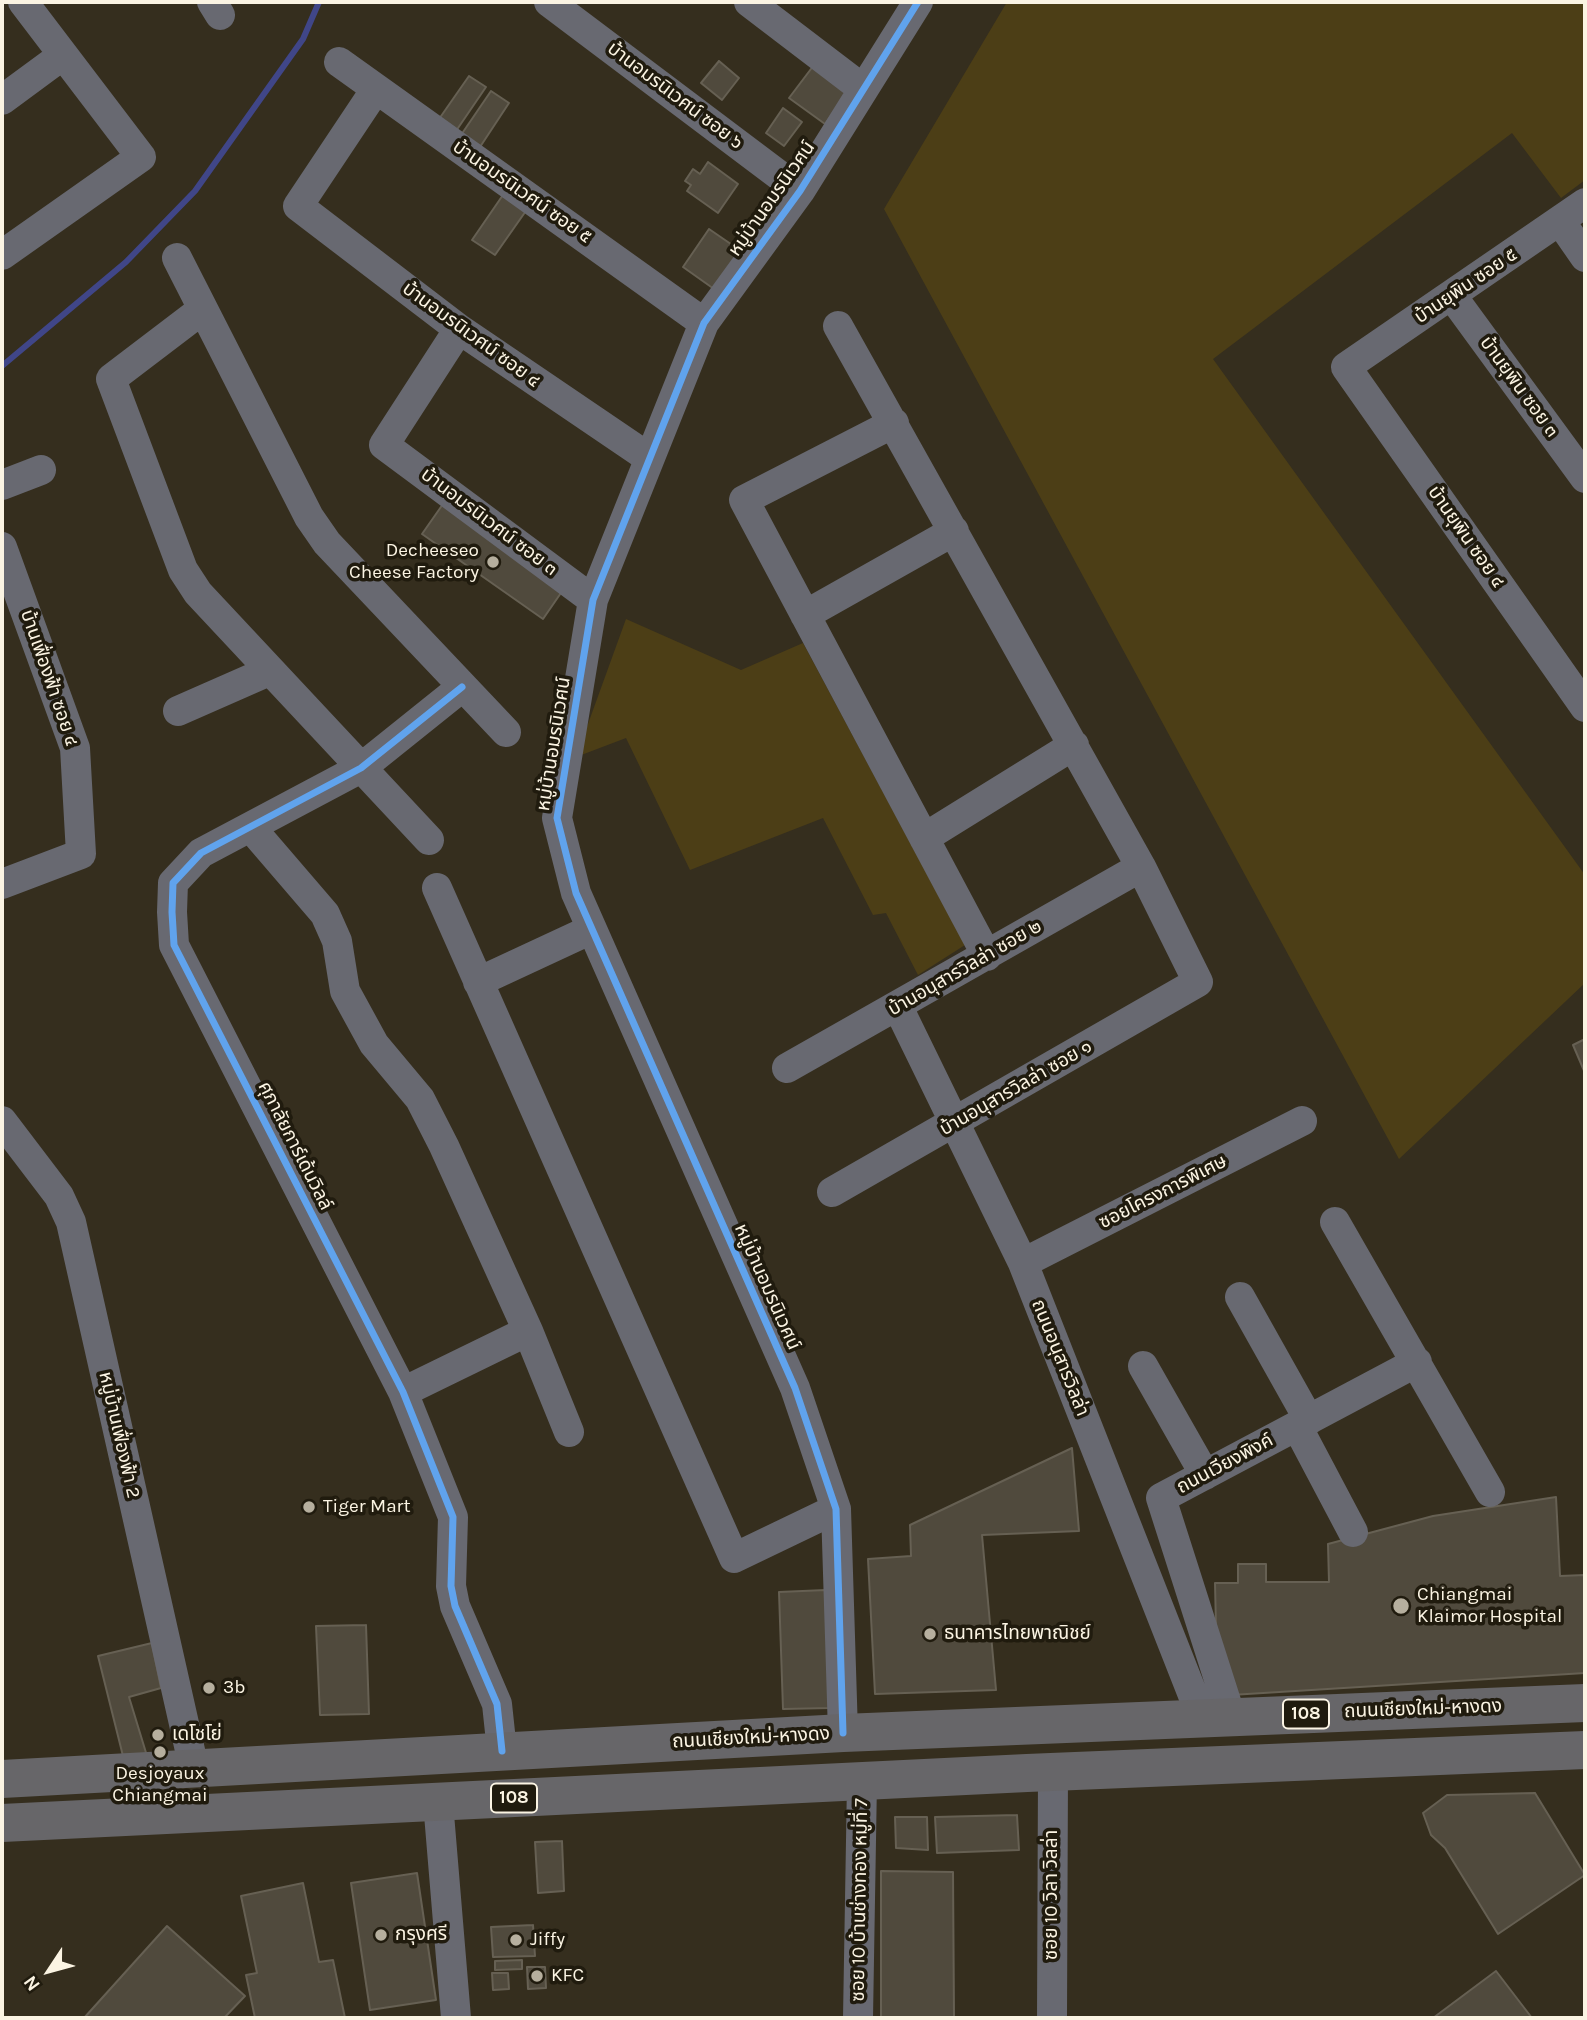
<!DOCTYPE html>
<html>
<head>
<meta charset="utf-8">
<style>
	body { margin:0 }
	#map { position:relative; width:1587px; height:2020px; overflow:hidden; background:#352e1e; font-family:Karla,sans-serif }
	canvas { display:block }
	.frame { position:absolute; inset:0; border:4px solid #fbf4e3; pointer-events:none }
	.north { position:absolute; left:14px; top:1936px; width:70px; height:70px; -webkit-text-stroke:5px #201b0e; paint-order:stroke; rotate:234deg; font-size:19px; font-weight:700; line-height:28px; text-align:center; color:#fbf4e3 }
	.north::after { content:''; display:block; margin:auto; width:24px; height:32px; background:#fbf4e3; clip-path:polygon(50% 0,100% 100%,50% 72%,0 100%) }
</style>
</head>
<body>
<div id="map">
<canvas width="1587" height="2020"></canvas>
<div class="frame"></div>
<div class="north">N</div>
</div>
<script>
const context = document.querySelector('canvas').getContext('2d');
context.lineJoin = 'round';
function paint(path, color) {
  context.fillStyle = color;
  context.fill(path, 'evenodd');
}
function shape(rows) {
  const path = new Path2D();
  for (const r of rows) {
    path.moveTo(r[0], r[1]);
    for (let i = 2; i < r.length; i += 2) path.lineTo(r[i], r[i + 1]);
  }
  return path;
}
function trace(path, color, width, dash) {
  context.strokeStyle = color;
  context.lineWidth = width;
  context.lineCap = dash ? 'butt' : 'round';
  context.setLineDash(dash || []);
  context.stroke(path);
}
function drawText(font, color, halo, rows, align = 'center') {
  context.font = font + ' Karla,"Noto Sans Thai",sans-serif';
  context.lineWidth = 7;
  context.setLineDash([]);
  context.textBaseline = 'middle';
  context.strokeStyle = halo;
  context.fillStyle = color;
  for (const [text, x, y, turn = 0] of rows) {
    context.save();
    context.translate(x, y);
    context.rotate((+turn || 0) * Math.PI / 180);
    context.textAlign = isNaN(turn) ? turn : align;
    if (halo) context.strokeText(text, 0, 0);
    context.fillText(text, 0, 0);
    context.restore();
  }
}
paint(shape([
	[1007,2,1585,2,1585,180,1561,198,1512,133,1213,359,1585,875,1585,983,1399,1159,884,209],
	[626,619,741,670,803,643,965,945,918,975,886,913,873,915,823,818,690,870,626,738,576,757]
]), '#4c3e16');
trace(shape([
	[2,366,126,262,195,191,303,39,319,2]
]), '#404688', 6);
const building = shape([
	[719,61,739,78,722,100,701,83,719,61],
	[817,61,852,86,825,124,789,98,817,61],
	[469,76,486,87,456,131,439,119,469,76],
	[491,91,509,103,480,147,461,135,491,91],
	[783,108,802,122,784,146,766,133,783,108],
	[708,162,738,184,718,213,687,191,691,185,685,181,693,169,700,174,708,162],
	[505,192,528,208,495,255,472,240,505,192],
	[709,229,741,251,714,289,683,267,709,229],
	[443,504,563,590,543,619,422,534,443,504],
	[1585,1039,1585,1073,1573,1045,1585,1039],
	[1072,1448,1079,1531,982,1535,996,1690,875,1694,868,1559,911,1556,910,1525,1072,1448],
	[1556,1497,1560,1576,1585,1575,1585,1673,1231,1695,1216,1628,1215,1583,1238,1583,1238,1564,1266,1564,1266,1582,1329,1582,1328,1544,1433,1516,1556,1497],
	[826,1590,831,1708,783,1709,779,1592,826,1590],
	[366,1625,369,1714,320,1715,316,1626,366,1625],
	[152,1643,161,1688,129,1697,147,1756,123,1756,98,1656,152,1643],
	[1535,1793,1585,1875,1498,1934,1445,1848,1431,1835,1423,1813,1447,1795,1535,1793],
	[1017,1815,1019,1850,937,1853,935,1817,1017,1815],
	[895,1817,927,1817,928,1850,896,1848,895,1817],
	[562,1841,564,1891,538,1893,535,1842,562,1841],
	[881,1871,953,1872,954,2018,881,2018,881,1871],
	[417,1873,436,2000,370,2010,351,1883,417,1873],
	[303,1883,319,1962,333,1960,345,2018,255,2018,246,1975,257,1973,241,1896,303,1883],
	[533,1925,535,1956,493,1957,491,1927,533,1925],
	[167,1926,245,1996,224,2018,84,2018,167,1926],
	[522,1960,522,1969,495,1970,495,1961,522,1960],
	[527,1967,545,1967,546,1988,528,1989,527,1967],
	[1496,1971,1532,2018,1433,2018,1496,1971],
	[492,1973,508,1973,509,1989,493,1990,492,1973]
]);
paint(building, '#504a3d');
trace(building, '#666053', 2);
trace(shape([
	[212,2,220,15],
	[549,2,800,191],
	[749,2,863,89],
	[339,62,704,323],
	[376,89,298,206,459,329,649,458],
	[2,100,63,55],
	[1585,203,1346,367,1585,707],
	[1560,221,1585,257],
	[2,255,141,157,23,2],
	[177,258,309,517,327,543,506,732],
	[1452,296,1585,478],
	[203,309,111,379,183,570,198,593,429,840],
	[459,329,384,445,593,600],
	[894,423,744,500,987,956],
	[2,485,41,470],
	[2,547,75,748,81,854,2,884],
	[805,615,954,531],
	[462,687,361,768,201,853,173,883,172,912,174,945,403,1392,453,1517,451,1586,455,1606,497,1704,502,1751],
	[178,711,269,671],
	[252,829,325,914,337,941,345,991,374,1044,420,1099,444,1146,528,1331,569,1432],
	[924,838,1074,745],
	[437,888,734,1558,836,1509],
	[478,982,592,929],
	[898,1007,1023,1263,1202,1718],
	[787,1068,1141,867],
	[2,1121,59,1196,71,1222,194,1768],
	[832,1192,1198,982,1141,867,838,326],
	[1335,1222,1490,1492],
	[1023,1263,1302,1121],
	[1240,1297,1309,1420],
	[1143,1366,1205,1475],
	[403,1392,528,1331],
	[1297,1426,1353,1532],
	[1231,1717,1161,1498,1417,1362],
	[843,1733,836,1509,795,1388,576,893,557,818,593,600,704,323,800,191,918,2],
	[438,1802,456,2018],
	[858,2018,862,1781],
	[1052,2018,1053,1772]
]), '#686971', 30);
trace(shape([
	[2,1779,843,1733,1585,1703],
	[2,1823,1027,1773,1585,1750]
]), '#676669', 38);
trace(shape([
	[462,687,361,768,201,853,173,883,172,912,174,945,403,1392,453,1517,451,1586,455,1606,497,1704,502,1751],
	[843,1733,836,1509,795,1388,576,893,557,818,593,600,704,323,800,191,918,2]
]), '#60a3ed', 7);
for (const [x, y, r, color] of [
	[493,562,7,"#b6af9e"],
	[309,1507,7,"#b6af9e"],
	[1401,1606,9,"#b6af9e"],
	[930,1634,7,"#b6af9e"],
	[209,1688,7,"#b6af9e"],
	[158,1735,7,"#b6af9e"],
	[160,1752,7,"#b6af9e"],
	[381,1935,7,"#b6af9e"],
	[516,1940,7,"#b6af9e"],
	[537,1976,7,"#b6af9e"]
]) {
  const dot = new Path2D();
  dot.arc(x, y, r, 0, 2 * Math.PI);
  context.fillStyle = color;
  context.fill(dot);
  trace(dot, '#201b0e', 2.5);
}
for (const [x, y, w] of [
	[1306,1714,46],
	[514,1798,46]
]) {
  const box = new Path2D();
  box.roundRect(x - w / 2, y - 14.5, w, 29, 5);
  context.fillStyle = '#201b0e';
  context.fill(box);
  trace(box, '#fbf4e3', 2);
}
drawText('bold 18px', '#fbf4e3', null, [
	["108",1306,1714],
	["108",514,1798]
]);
drawText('19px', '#fbf4e3', '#201b0e', [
	["บ้านอมรนิเวศน์ ซอย ๖",675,96,37],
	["บ้านอมรนิเวศน์ ซอย ๕",522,192,35],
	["หมู่บ้านอมรนิเวศน์",772,199,-55],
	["บ้านยุพิน ซอย ๕",1466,286,-34],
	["บ้านอมรนิเวศน์ ซอย ๔",471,335,36],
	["บ้านยุพิน ซอย ๓",1519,387,54],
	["บ้านอมรนิเวศน์ ซอย ๓",489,522,37],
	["บ้านยุพิน ซอย ๔",1466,537,55],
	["บ้านเฟื่องฟ้า ซอย ๔",49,678,71],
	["หมู่บ้านอมรนิเวศน์",554,744,-81],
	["บ้านอนุสารวิลล่า ซอย ๒",965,968,-30],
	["บ้านอนุสารวิลล่า ซอย ๑",1016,1088,-30],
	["ศุภาลัยการ์เด้นวิลล์",295,1146,63],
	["ซอยโครงการพิเศษ",1163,1192,-27],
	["หมู่บ้านอมรนิเวศน์",767,1287,66],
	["ถนนอนุสารวิลล่า",1060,1358,68],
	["หมู่บ้านเฟื่องฟ้า 2",119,1435,77],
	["ถนนเวียงพิงค์",1225,1464,-28],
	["ถนนเชียงใหม่-หางดง",1423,1709,-2],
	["ถนนเชียงใหม่-หางดง",751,1738,-3],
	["ซอย 10 วิลา วิลล่า",1052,1895,-90],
	["ซอย 10 บ้านช่างทอง หมู่ที่ 7",860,1900,-89]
]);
drawText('19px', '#fbf4e3', '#201b0e', [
	["Decheeseo",479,551,"right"],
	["Cheese Factory",479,573,"right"],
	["Tiger Mart",323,1507],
	["Chiangmai",1417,1595],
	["Klaimor Hospital",1417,1617],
	["ธนาคารไทยพาณิชย์",944,1634],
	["3b",223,1688],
	["เดโชโย่",172,1735],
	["Desjoyaux",160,1774,"center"],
	["Chiangmai",160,1796,"center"],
	["กรุงศรี",395,1935],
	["Jiffy",530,1940],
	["KFC",551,1976]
], 'left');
</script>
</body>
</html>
